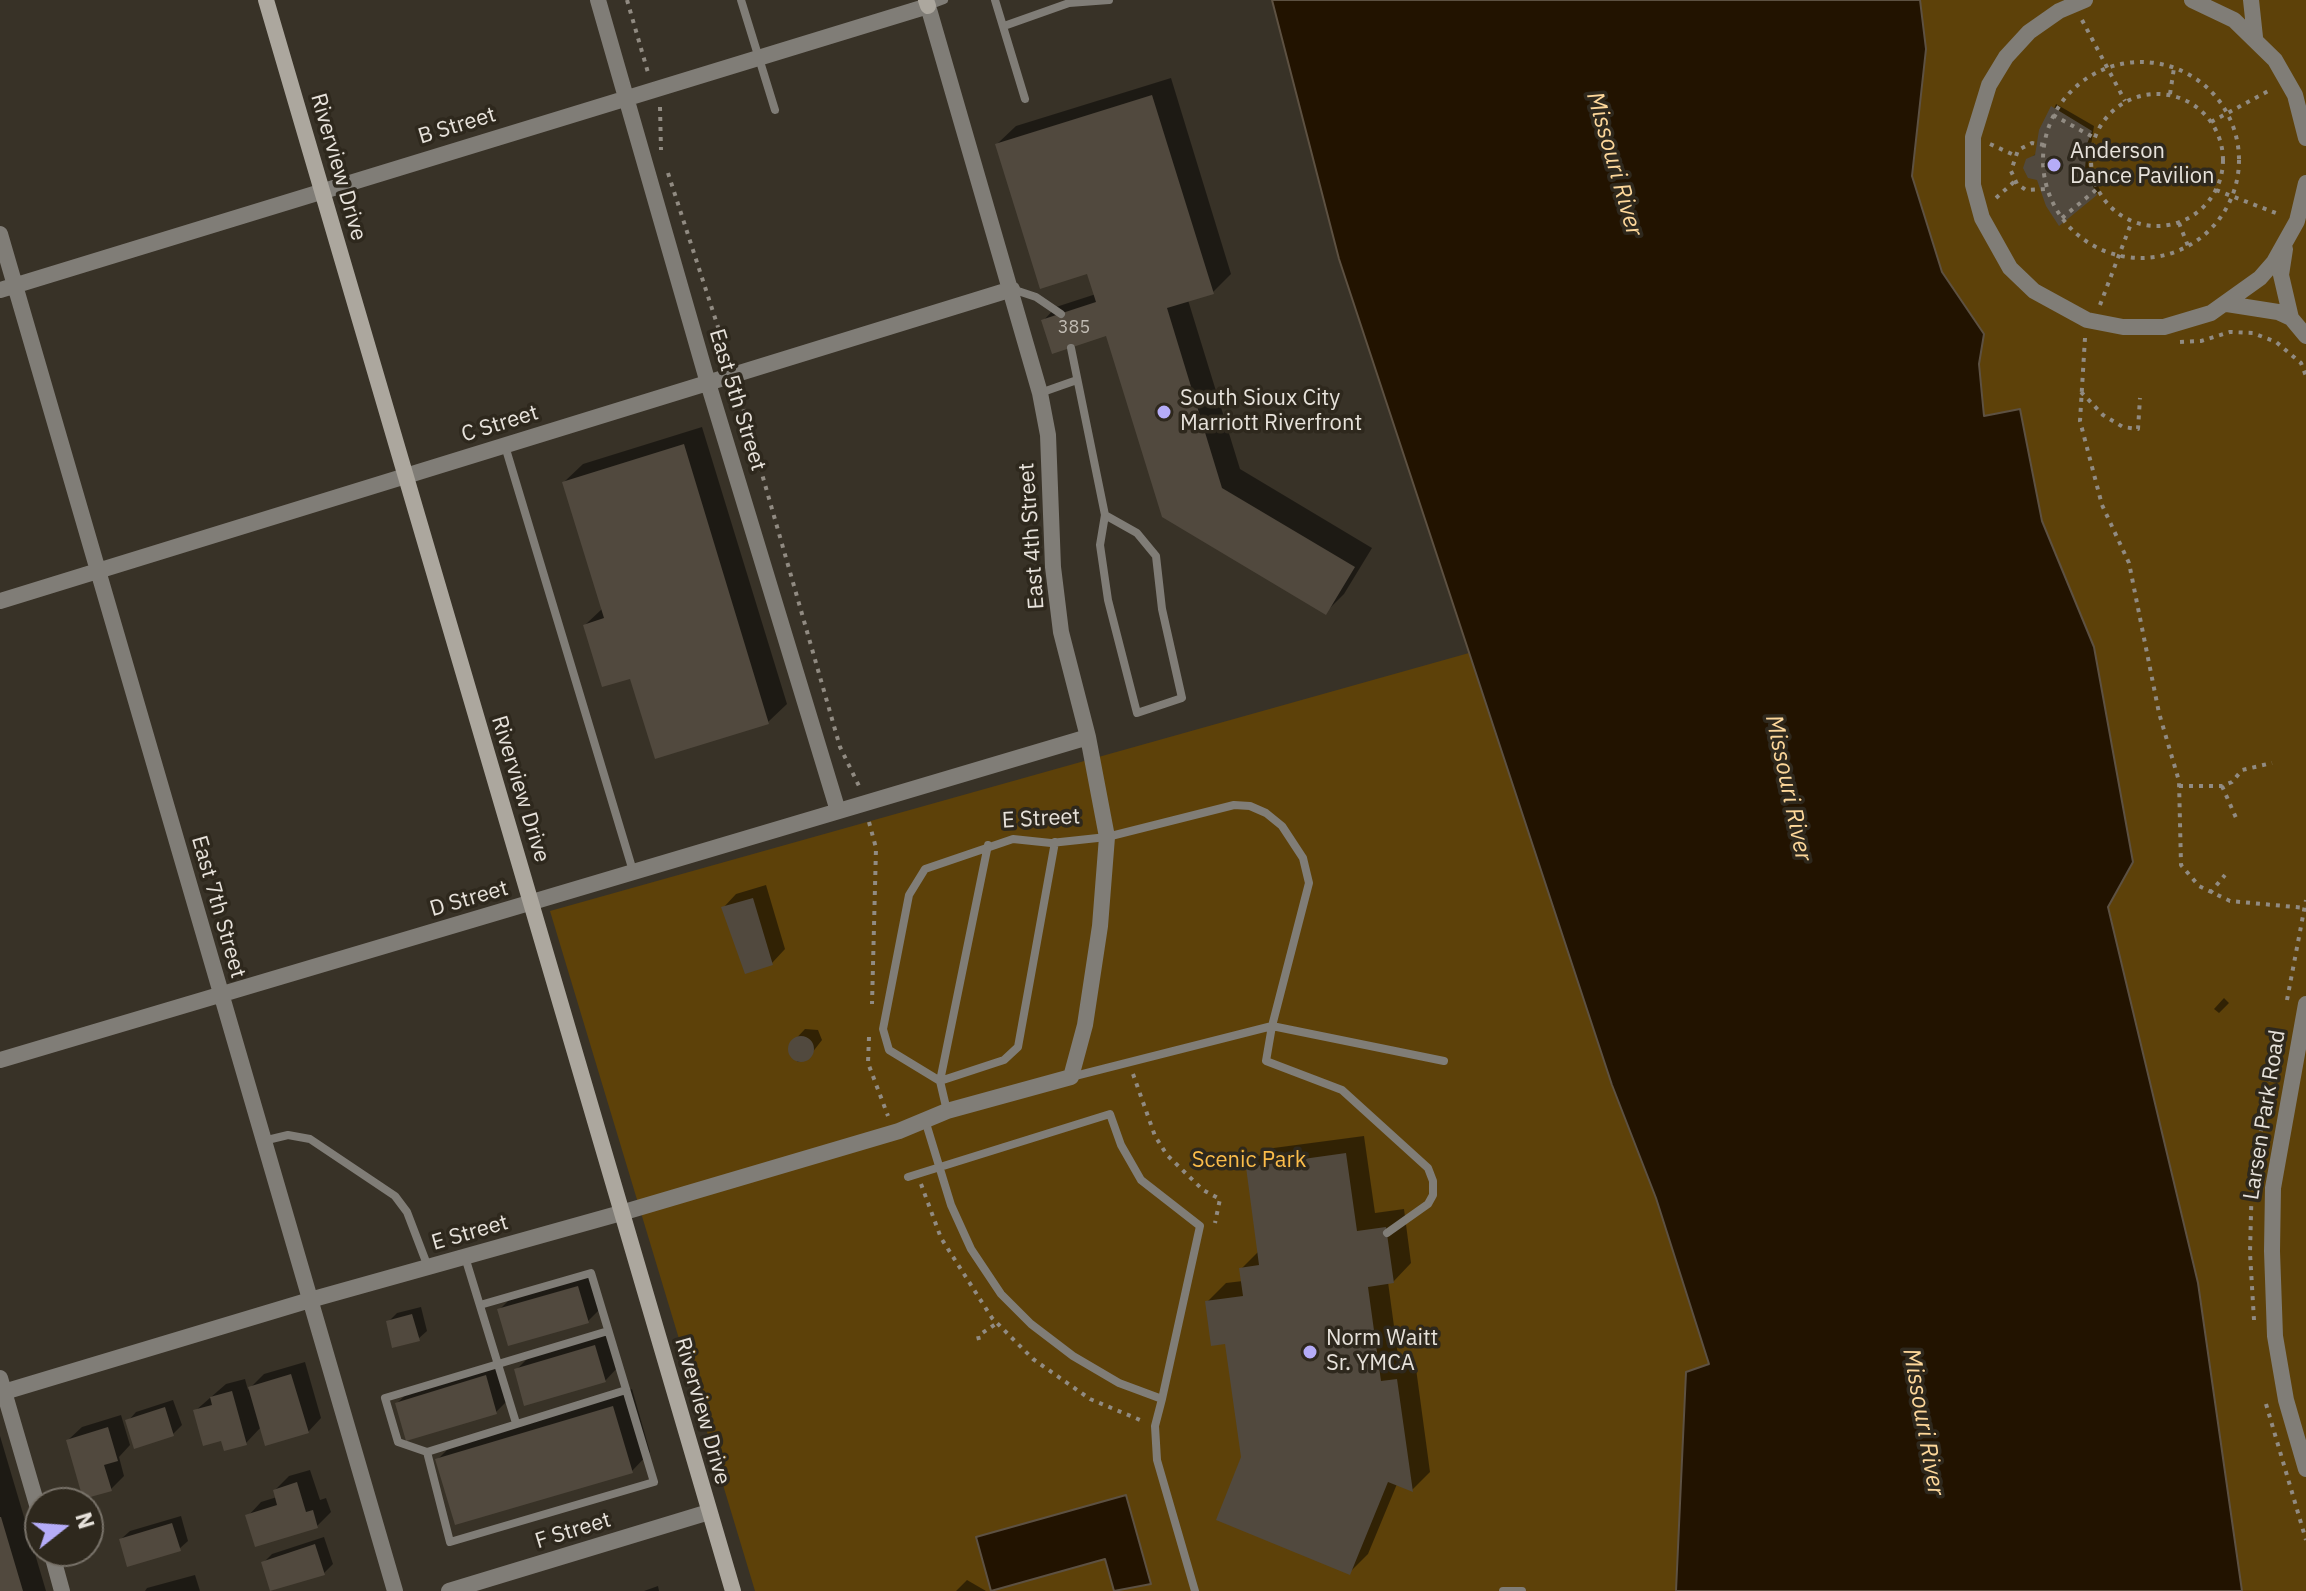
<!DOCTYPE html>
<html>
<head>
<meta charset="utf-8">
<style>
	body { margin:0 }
	#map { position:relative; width:2306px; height:1591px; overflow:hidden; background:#383227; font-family:"IBM Plex Sans",sans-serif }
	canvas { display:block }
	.north { position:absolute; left:24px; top:1487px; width:80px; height:80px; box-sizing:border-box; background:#2e281d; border:2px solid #787269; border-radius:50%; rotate:73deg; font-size:22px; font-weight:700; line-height:32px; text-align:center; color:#e7e2db }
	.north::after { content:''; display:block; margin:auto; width:28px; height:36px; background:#b5acf8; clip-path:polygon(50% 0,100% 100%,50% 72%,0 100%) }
</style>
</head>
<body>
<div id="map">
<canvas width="2306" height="1591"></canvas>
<div class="north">N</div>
</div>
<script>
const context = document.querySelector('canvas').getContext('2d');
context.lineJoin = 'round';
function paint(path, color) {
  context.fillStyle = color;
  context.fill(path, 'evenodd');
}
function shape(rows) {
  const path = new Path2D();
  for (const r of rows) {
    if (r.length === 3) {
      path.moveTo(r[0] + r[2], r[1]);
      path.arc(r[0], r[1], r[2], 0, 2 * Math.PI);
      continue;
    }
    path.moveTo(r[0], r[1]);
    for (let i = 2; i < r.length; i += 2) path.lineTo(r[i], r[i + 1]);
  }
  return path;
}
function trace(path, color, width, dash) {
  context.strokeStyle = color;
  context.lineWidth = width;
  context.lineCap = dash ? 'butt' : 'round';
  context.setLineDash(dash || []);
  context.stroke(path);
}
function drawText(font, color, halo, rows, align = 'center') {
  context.font = font + ' "IBM Plex Sans",sans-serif';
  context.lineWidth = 7;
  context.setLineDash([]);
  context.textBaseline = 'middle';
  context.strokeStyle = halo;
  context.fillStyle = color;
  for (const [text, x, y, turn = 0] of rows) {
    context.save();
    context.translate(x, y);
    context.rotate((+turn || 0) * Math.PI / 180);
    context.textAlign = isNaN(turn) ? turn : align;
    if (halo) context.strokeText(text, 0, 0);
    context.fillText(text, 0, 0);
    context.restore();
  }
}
paint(shape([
	[1920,0,2306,0,2306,1591,2242,1591,2198,1283,2108,907,2133,862,2094,647,2042,521,2020,410,1984,417,1979,364,1984,334,1942,272,1912,176,1926,49],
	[1469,653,1770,1227,1777,1591,755,1591,550,911]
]), '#5d4109');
const water = shape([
	[1272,0,1920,0,1926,49,1912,176,1942,272,1984,334,1979,364,1984,416,2020,409,2042,521,2094,647,2133,862,2108,907,2198,1283,2242,1591,1676,1591,1686,1372,1709,1364,1656,1198,1612,1085,1339,259,1272,0],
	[1126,1495,1151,1584,1114,1591,1105,1559,991,1591,976,1537,1126,1495]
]);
paint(water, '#221300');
trace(water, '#5d5142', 2);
paint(shape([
	[1171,78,1231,274,1213,292,1188,300,1240,469,1372,548,1344,594,1326,612,1164,516,1108,333,1043,321,1056,307,1096,294,1089,272,997,144,1016,126],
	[2056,104,2094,126,2088,165,2100,190,2096,194,2038,179,2028,160,2037,153],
	[702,427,787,704,768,722,585,625,603,608,564,482,583,464],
	[766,885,785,949,772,963,723,908,736,894],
	[2224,998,2229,1003,2219,1013,2214,1009],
	[805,1029,818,1030,822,1040,808,1058,798,1062,791,1055,790,1045],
	[1364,1136,1375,1213,1404,1209,1411,1263,1393,1282,1388,1282,1399,1363,1415,1361,1430,1472,1412,1490,1397,1484,1368,1554,1350,1572,1243,1458,1227,1342,1208,1301,1226,1283,1243,1281,1241,1269,1259,1251,1248,1168,1266,1149],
	[591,1274,601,1308,588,1321,499,1310,513,1296],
	[421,1307,427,1331,418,1339,388,1322,397,1313],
	[608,1333,618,1367,605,1381,516,1370,530,1356],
	[305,1362,321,1418,308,1432,262,1426,246,1443,223,1439,195,1411,226,1384,245,1379,248,1390,264,1374],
	[499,1363,510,1398,496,1412,397,1403,411,1390],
	[632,1389,650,1452,632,1471,438,1459,456,1441],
	[173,1400,182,1425,173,1434,128,1421,136,1412],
	[121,1415,130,1445,119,1457,124,1476,111,1489,68,1440,82,1427],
	[0,1436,46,1591,0,1591],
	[310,1470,320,1500,326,1498,331,1512,317,1526,248,1516,261,1502,277,1497,275,1490,289,1476],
	[181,1516,188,1541,179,1549,121,1539,130,1531],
	[324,1537,333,1564,324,1573,272,1590,263,1563,272,1554],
	[195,1575,200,1591,145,1591,147,1588],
	[967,1580,986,1591,956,1591],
	[658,1586,659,1591,644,1591]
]), '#0007');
paint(shape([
	[1152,95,1214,294,1167,308,1222,488,1355,567,1326,615,1162,517,1106,336,1052,354,1041,320,1096,302,1087,274,1040,289,995,144],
	[2051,106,2092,131,2087,144,2085,169,2097,195,2059,226,2046,206,2037,180,2028,178,2023,168,2026,159,2035,155,2039,130],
	[684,444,769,724,655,759,630,679,602,687,583,625,604,618,562,482],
	[753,898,773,965,745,974,721,907],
	[801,1049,13],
	[1346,1153,1357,1231,1386,1227,1394,1283,1368,1287,1381,1381,1397,1379,1413,1492,1388,1482,1350,1575,1216,1520,1241,1457,1225,1344,1211,1346,1205,1301,1243,1296,1239,1268,1259,1265,1246,1167],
	[578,1286,589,1323,508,1346,497,1309],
	[412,1314,420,1341,392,1348,386,1321],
	[595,1345,606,1382,524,1406,514,1369],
	[291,1374,309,1433,265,1446,248,1387],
	[486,1375,497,1414,406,1441,395,1403],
	[232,1391,247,1445,224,1451,221,1441,203,1446,193,1410,212,1405,210,1397],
	[613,1406,633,1473,455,1525,435,1459],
	[165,1407,174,1436,134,1449,125,1420],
	[108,1427,118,1461,104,1465,112,1491,83,1499,66,1440],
	[297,1482,306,1512,313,1510,318,1528,255,1547,245,1515,277,1505,273,1490],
	[0,1517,1,1517,23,1591,0,1591],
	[172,1523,181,1551,127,1567,119,1539],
	[315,1544,325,1575,270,1591,261,1562]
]), '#51493e');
trace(shape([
	[627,0,649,76],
	[2082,20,2125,101],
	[2141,160,98],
	[2157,160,66],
	[2170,94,2174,68],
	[660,107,661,150],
	[2053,115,2093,137],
	[2211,122,2272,89],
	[1990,144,2014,155],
	[2044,145,2032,143,2018,150,2011,171,2017,184,2026,190,2047,189],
	[668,173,728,358],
	[2216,190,2281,215],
	[1996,198,2015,181],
	[2062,218,2097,189],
	[2179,223,2188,246],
	[2100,305,2132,221],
	[2085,338,2080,421,2102,505,2129,563,2159,713,2179,781,2181,865,2199,886,2230,901,2306,908],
	[2180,342,2201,341,2230,332,2253,333,2276,342,2301,363,2306,376],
	[738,390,840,747,859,786],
	[2081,392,2103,415,2123,427,2138,429,2140,398],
	[2179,786,2222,786,2232,782,2242,770,2272,763],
	[2222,786,2237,820],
	[869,822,876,848,872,1004],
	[2210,893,2225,875],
	[2287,1000,2306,900],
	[869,1037,868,1063,888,1116],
	[1133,1074,1155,1136,1167,1155,1203,1190,1220,1199,1215,1223],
	[921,1184,941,1238,992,1318,1033,1359,1090,1399,1145,1422],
	[2254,1320,2250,1253,2252,1175,2275,1059],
	[979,1340,978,1336,997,1323],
	[2266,1404,2306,1540]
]), '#918b82', 4, [4, 6]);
trace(shape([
	[741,0,775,110],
	[995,0,1025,99],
	[928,6,944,0],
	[1004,26,1069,3,1109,0],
	[1012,289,1036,297,1061,314],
	[1071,348,1105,515,1100,545,1108,600,1137,713,1182,698,1162,609,1156,556,1137,533,1105,515],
	[1040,393,1077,380],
	[505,446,633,871],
	[940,1081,1004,1060,1018,1047,1055,842],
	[940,1081,988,845],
	[947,1111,940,1081,889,1050,883,1029,909,895,925,869,1013,839,1051,843,1107,837,1234,805,1250,806,1266,813,1282,826,1303,858,1309,883,1272,1026,1071,1077],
	[925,1120,951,1205,971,1249,1001,1294,1031,1324,1073,1356,1119,1383,1162,1399,1155,1426,1157,1460,1195,1591],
	[263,1141,288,1135,310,1139,395,1196,407,1212,428,1267],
	[908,1177,1110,1114,1121,1145,1141,1180,1200,1226,1162,1399],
	[1387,1233,1428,1204,1433,1195,1433,1181,1428,1168,1342,1090,1266,1061,1272,1026,1444,1061],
	[465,1257,516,1423],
	[480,1305,591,1273,654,1482,450,1542,427,1452,398,1442,385,1398,608,1331],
	[427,1452,626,1390],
	[1503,1591,1522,1591]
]), '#807d77', 8);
trace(shape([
	[598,0,708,383,838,811],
	[2085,0,2059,11,2029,32,2006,57,1989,85,1973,137,1973,185,1982,218,2010,268,2034,291,2087,320,2123,327,2164,327,2211,313,2260,278,2274,262,2297,221,2306,183],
	[2192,0,2234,20,2275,60,2295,95,2306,138],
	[2251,0,2255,37],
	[0,234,395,1591],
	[2285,249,2281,275,2291,318],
	[0,290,928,6,1040,393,1048,435,1053,567,1061,632,1088,737,1107,837,1100,926,1085,1025,1071,1077,947,1111,899,1131,621,1213,310,1300,4,1392],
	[2227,304,2278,312,2291,318,2306,336],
	[0,601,1012,289],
	[2306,1004,2273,1188,2272,1251,2275,1336,2286,1400,2306,1469],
	[0,1060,1088,737],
	[0,1378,40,1515],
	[51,1551,62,1591],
	[449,1591,709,1512]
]), '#807d77', 16);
trace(shape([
	[266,0,733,1591],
	[926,0,928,6]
]), '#aca79e', 16);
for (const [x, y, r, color] of [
	[2054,165,8,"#b5acf8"],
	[1164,412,8,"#b5acf8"],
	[1310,1352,8,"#b5acf8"]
]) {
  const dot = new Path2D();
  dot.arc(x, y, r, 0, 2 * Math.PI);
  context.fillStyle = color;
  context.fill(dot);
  trace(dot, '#2e281d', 3);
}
drawText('18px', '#c2bcb4', null, [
	["385",1074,328]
]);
drawText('22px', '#e7e2db', '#2e281d', [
	["B Street",457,126,-17],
	["Riverview Drive",338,167,74],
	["East 5th Street",737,400,73],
	["C Street",500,424,-17],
	["East 4th Street",1032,536,-94],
	["Riverview Drive",520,789,73],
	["E Street",1041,819,-3],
	["D Street",469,899,-16],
	["East 7th Street",218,907,74],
	["Larsen Park Road",2265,1115,-81],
	["E Street",470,1233,-16],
	["Riverview Drive",702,1411,74],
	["F Street",573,1531,-17]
]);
drawText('22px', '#e7e2db', '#2e281d', [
	["Anderson",2070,152],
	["Dance Pavilion",2070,177],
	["South Sioux City",1180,399],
	["Marriott Riverfront",1180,424],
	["Norm Waitt",1326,1339],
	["Sr. YMCA",1326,1364]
], 'left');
drawText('22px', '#fcbd4a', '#2e281d', [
	["Scenic Park",1249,1161]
]);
drawText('italic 24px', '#fdd79a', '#2e281d', [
	["Missouri River",1614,164,74],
	["Missouri River",1788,788,78],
	["Missouri River",1923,1422,80]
]);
</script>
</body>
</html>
